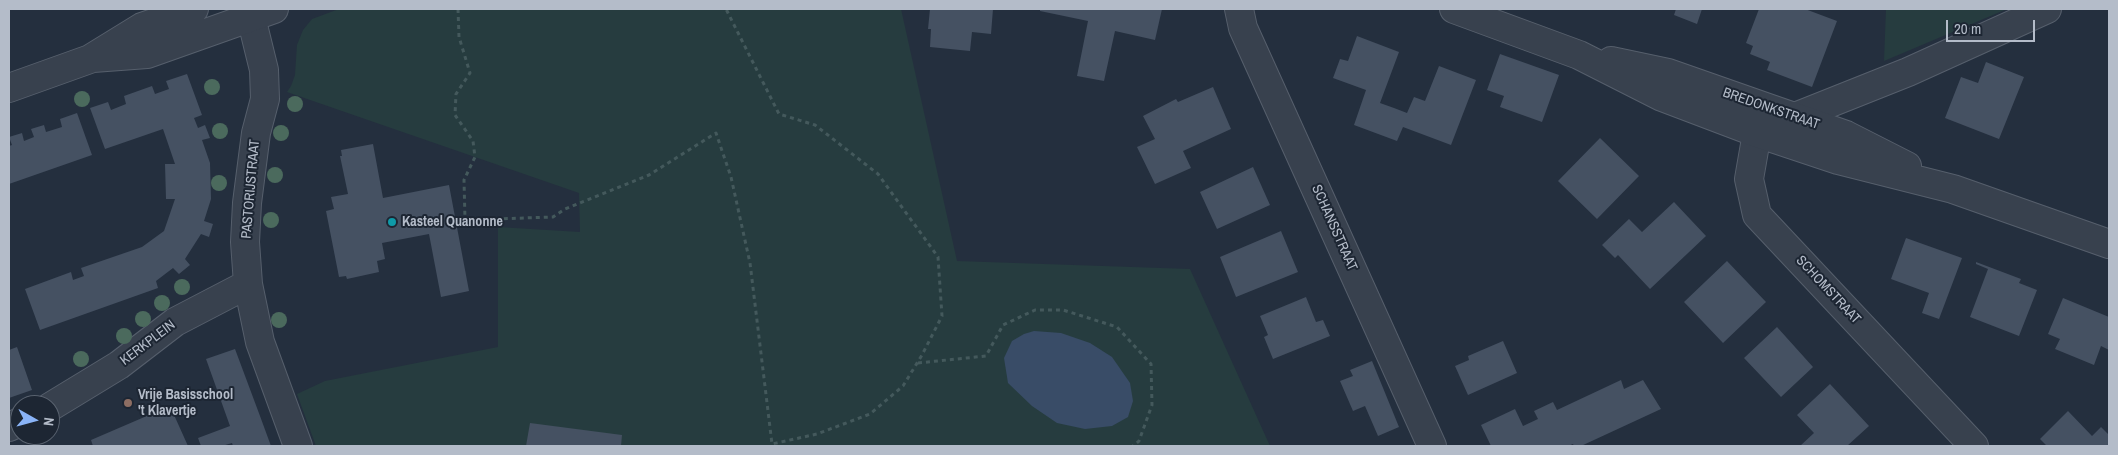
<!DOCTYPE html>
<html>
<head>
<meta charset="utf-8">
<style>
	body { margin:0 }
	#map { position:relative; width:2118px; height:455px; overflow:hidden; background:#242f3e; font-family:"Archivo Narrow",sans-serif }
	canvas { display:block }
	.frame { position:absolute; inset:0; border:10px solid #b4bcc9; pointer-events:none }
	.north { position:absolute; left:10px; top:395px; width:50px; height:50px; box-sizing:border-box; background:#1d2633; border:1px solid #59626f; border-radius:50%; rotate:97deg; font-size:14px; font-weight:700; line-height:20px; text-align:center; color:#b4bcc9 }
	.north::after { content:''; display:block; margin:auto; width:18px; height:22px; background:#8ab4f8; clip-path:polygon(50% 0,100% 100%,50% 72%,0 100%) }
	.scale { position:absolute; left:1946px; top:20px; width:89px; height:22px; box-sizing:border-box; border:2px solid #b4bcc9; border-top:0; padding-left:6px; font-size:15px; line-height:18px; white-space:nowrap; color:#b4bcc9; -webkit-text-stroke:4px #1d2633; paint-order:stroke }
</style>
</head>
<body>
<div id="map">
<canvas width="2118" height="455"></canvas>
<div class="frame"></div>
<div class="north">N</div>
<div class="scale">20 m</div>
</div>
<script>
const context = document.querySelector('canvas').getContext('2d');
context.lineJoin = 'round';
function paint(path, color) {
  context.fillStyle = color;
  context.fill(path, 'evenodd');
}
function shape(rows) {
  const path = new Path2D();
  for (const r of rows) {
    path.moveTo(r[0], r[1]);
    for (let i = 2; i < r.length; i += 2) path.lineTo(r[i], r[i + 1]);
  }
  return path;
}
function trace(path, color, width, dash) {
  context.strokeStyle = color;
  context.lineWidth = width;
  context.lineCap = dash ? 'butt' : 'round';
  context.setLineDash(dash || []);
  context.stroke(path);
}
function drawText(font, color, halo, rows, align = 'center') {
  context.font = font + ' "Archivo Narrow",sans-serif';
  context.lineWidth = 4;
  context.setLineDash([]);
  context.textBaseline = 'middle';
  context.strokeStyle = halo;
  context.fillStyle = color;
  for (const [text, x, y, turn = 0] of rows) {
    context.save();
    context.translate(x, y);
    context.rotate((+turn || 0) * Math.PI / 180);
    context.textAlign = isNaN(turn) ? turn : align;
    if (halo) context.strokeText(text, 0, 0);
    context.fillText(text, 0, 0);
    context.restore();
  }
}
paint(shape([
	[339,9,901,9,957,261,1190,269,1270,446,316,446,297,394,325,381,498,347,498,227,580,232,579,193,287,92,291,86,295,75,297,45,303,30,312,19],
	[1886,9,2007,9,1884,61]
]), '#263c3f');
paint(shape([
	[1034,331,1061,333,1090,343,1112,357,1130,383,1133,401,1128,417,1112,426,1085,429,1057,423,1032,406,1008,383,1004,358,1012,341,1024,334]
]), '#394c67');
paint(shape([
	[930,9,993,9,991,34,972,32,970,51,930,47,931,29,928,29],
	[1040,9,1162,9,1155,40,1115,31,1104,81,1077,76,1088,21,1040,11],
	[1676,9,1702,9,1697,24,1674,15],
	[1759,9,1805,9,1837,21,1812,87,1767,70,1770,62,1750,54,1753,46,1746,43],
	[1357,36,1399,52,1380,103,1394,108,1407,113,1414,97,1425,101,1439,66,1476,80,1451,145,1403,127,1397,141,1354,125,1366,90,1333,78,1340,59,1348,61],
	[1500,54,1559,75,1542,122,1500,107,1504,96,1487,90],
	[1986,62,2024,77,1999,139,1945,118,1961,77,1978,83],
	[187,74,202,115,194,118,198,128,205,125,210,138,202,140,210,163,211,199,204,221,213,224,209,237,201,234,185,259,190,265,179,274,173,268,156,281,158,288,40,330,25,289,71,272,73,280,84,276,81,268,142,247,164,231,175,199,166,199,165,164,175,164,163,129,105,149,90,108,108,102,111,110,126,104,124,96,152,86,155,94,169,89,166,81],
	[1213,87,1231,129,1183,151,1191,168,1155,184,1137,147,1155,139,1143,116,1176,99,1178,102],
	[77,113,92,155,9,184,9,146,12,145,9,137,22,133,24,141,34,137,31,129,44,125,46,132,62,127,60,119],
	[1600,138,1639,176,1597,219,1558,181],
	[373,144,383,198,449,185,469,291,441,297,429,234,382,243,385,259,377,261,379,272,347,279,346,276,339,277,326,211,334,209,331,197,348,194,340,156,342,156,341,150],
	[1253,167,1270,205,1217,229,1200,192],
	[1674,202,1706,236,1650,289,1618,255,1615,258,1602,245,1629,219,1642,232],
	[1281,231,1298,272,1236,297,1220,257],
	[1906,238,1962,258,1939,319,1922,313,1929,293,1891,279],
	[1727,261,1766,302,1723,343,1684,302],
	[1976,262,2021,279,2019,283,2037,290,2019,336,1970,317,1988,269,1976,264],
	[1306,297,1316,322,1323,320,1330,336,1273,359,1264,337,1268,335,1260,316],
	[2063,298,2109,317,2109,350,2101,346,2094,365,2055,349,2060,339,2048,334],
	[1777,327,1813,367,1781,397,1744,358],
	[1503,341,1517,373,1468,395,1455,366,1469,360,1468,356],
	[17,347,32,390,9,398,9,350],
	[235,349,260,416,271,446,233,446,232,443,222,446,201,446,198,438,230,426,206,359],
	[1372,361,1399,427,1378,436,1365,406,1353,411,1340,381,1353,376,1350,370],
	[1621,380,1624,389,1643,380,1661,409,1581,446,1574,446,1573,444,1568,446,1491,446,1481,425,1515,409,1523,426,1538,419,1534,411,1553,402,1557,410],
	[1830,384,1869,426,1847,446,1800,446,1814,433,1797,415],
	[170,406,188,446,93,446,91,440],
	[2068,411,2092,436,2101,427,2109,435,2109,446,2047,446,2040,439],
	[530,423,622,435,621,446,526,446]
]), '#455162');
const minor = shape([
	[249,9,264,70,265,99,256,133,247,203,245,242,248,284,260,342,298,446],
	[1239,9,1243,28,1432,446],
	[1766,111,1757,133,1749,179,1757,215,1974,446],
	[1795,117,1908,72,2047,9],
	[50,407,119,365,175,322,248,284],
	[9,427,20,422]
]);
const tertiary = shape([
	[1454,9,1579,55,1662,97,1757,133,1838,160,1953,189,2109,244],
	[93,58,147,54,274,9],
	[1611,61,1668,73,1768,108,1846,135,1907,166],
	[9,88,90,59,142,27,194,9]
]);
trace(minor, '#565f6c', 30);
trace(tertiary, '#565f6c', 30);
trace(shape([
	[458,9,459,37,470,73,456,94,455,115,473,141,475,157,464,180,465,220,553,217,565,209,649,175,716,133,731,177,750,263,772,444,817,434,870,414,903,386,922,355,942,316,938,257,878,174,815,125,779,114,726,9],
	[918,363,986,356,1003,325,1035,310,1063,310,1117,327,1151,364,1152,405,1139,441,1133,446]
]), '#44595c', 3, [4, 4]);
trace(minor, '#38414e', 28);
trace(tertiary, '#38414e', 28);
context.fillStyle = '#4b6a5d';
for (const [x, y] of [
	[212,87],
	[82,99],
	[295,104],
	[220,131],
	[281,133],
	[275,175],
	[219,183],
	[271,220],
	[182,287],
	[162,303],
	[143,319],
	[279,320],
	[124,336],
	[81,359]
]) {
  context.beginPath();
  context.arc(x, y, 8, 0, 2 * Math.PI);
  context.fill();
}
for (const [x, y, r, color] of [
	[392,222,5,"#0f9aa8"],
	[128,403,5,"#8d6e63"]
]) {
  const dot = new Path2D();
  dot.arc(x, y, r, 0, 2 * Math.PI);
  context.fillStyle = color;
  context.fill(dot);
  trace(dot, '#1d2633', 2);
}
drawText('14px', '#b4bcc9', '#1d2633', [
	["BREDONKSTRAAT",1771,109,19],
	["PASTORIJSTRAAT",251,189,-85],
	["SCHANSSTRAAT",1334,228,66],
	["SCHOMSTRAAT",1828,290,47],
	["KERKPLEIN",148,343,-37]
]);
drawText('bold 14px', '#b4bcc9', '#1d2633', [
	["Kasteel Quanonne",402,222],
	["Vrije Basisschool",138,395],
	["'t Klavertje",138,411]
], 'left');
</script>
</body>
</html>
